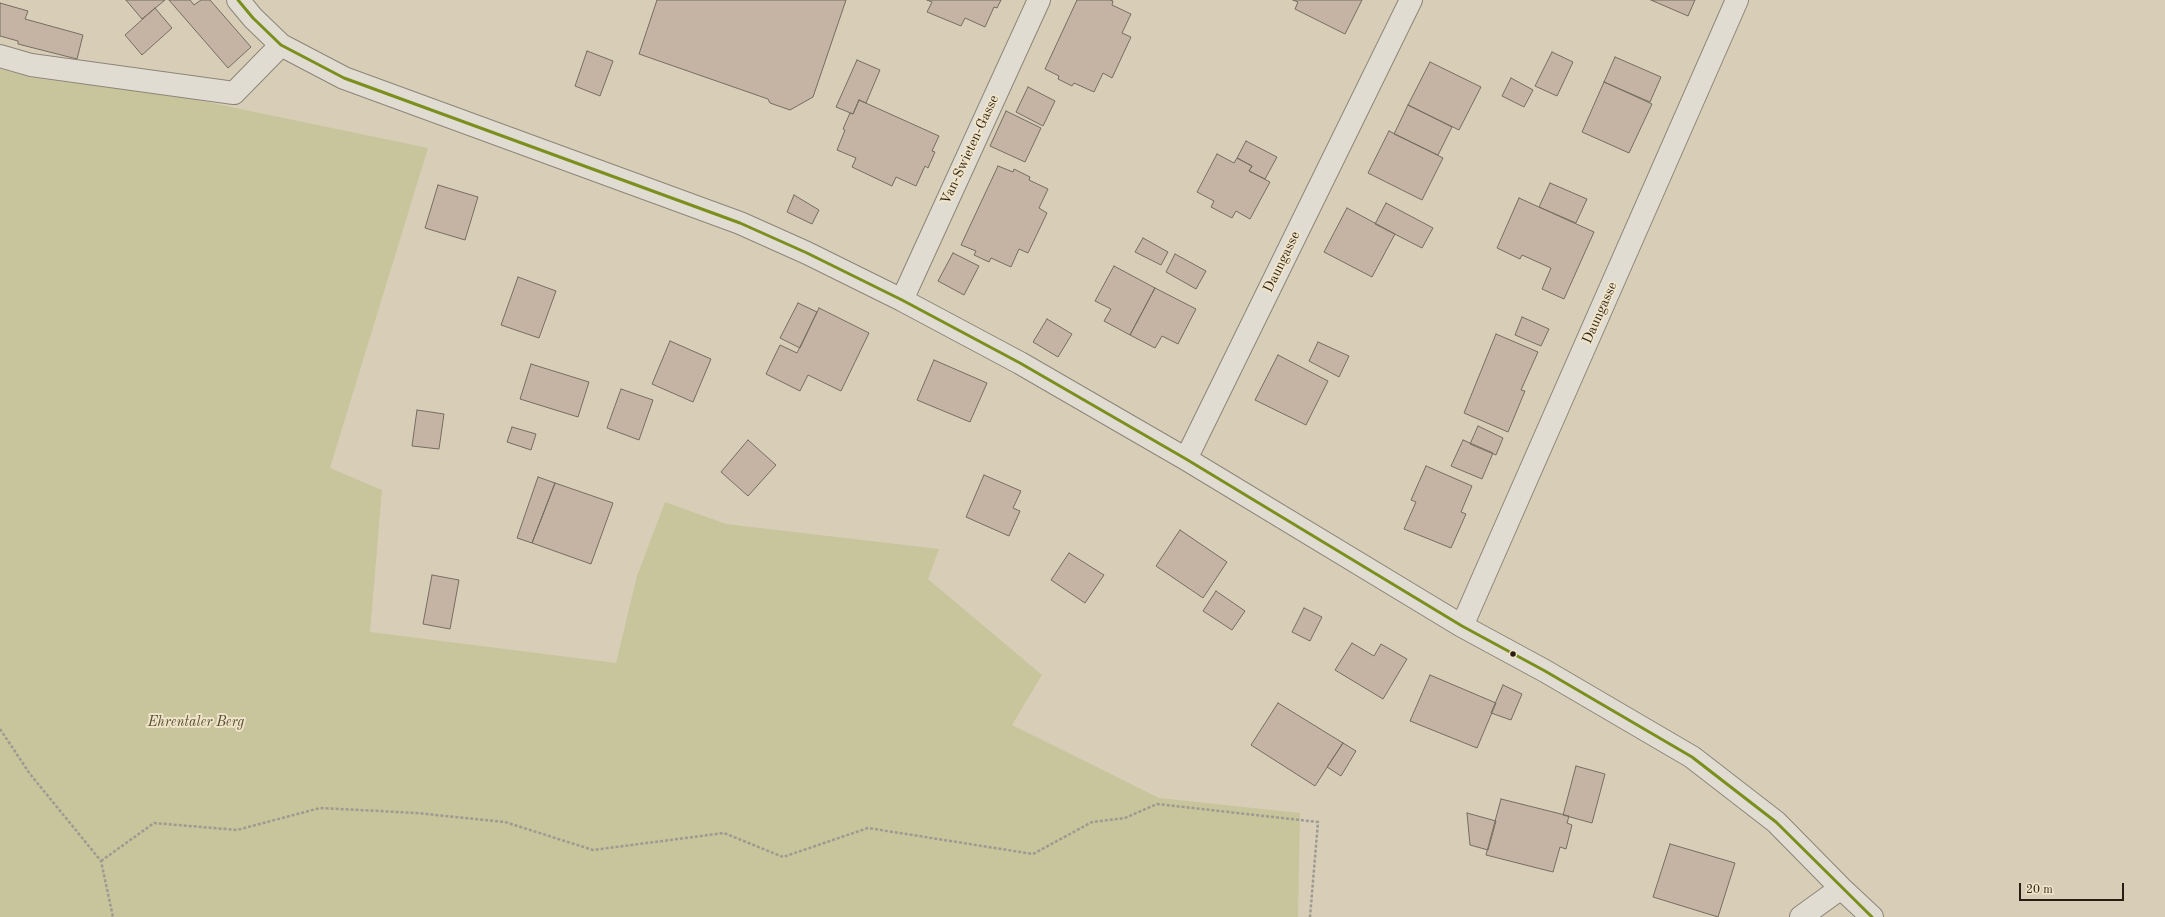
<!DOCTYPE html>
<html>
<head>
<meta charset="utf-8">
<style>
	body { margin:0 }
	#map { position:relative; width:2165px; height:917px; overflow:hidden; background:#d8ceb8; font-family:"Old Standard TT",serif }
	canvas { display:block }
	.scale { position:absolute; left:2019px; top:883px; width:105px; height:18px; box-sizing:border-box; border:2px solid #291d12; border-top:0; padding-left:5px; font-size:12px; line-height:14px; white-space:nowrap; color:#291d12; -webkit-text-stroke:3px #efe3c8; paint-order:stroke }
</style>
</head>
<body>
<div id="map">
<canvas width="2165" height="917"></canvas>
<div class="scale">20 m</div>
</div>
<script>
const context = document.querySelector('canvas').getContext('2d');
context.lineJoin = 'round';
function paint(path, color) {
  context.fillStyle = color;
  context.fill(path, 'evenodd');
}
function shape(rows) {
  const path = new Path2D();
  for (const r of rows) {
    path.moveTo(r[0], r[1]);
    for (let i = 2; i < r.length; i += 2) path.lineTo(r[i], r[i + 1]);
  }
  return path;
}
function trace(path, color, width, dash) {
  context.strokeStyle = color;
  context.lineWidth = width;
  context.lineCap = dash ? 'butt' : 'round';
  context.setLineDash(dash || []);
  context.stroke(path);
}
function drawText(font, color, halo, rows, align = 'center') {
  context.font = font + ' "Old Standard TT",serif';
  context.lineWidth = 4;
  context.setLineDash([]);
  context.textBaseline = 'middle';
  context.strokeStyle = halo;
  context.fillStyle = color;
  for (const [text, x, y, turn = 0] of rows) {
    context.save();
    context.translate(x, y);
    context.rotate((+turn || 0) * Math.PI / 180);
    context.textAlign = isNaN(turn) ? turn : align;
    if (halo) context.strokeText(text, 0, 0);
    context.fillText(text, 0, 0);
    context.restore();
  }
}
paint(shape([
	[0,69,33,78,183,97,428,148,330,468,382,490,370,632,616,663,637,576,665,502,726,524,939,549,928,579,1042,675,1012,725,1159,798,1300,813,1298,917,0,917]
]), '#c8c49c');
const building = shape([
	[126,0,165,0,142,19,126,0],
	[169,0,190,0,194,5,201,0,210,0,251,47,228,68,169,0],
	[657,0,846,0,813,97,790,110,770,103,768,99,639,54,657,0],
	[927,0,1001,0,997,8,994,7,985,27,965,18,961,26,927,12,932,2,927,0],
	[1077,0,1110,0,1113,1,1112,5,1131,14,1122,33,1131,37,1112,78,1103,73,1094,92,1074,83,1072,86,1058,79,1059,76,1045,69,1077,0],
	[1293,0,1362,0,1345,34,1295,9,1298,2,1293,0],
	[1651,0,1695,0,1688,16,1651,0],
	[0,3,28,11,25,19,83,35,77,59,18,44,18,41,0,36,0,3],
	[155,8,172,28,142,55,125,35,155,8],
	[587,51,613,61,600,96,575,86,587,51],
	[1552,52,1573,62,1557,96,1535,86,1552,52],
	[1615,57,1661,77,1650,102,1604,82,1615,57],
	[857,60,880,70,866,103,859,100,853,114,836,107,857,60],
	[1430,62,1481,87,1459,130,1408,105,1430,62],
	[1511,78,1533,90,1524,107,1502,96,1511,78],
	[1604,82,1652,104,1629,153,1582,132,1604,82],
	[1028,87,1055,101,1043,126,1016,112,1028,87],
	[859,100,939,136,932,151,935,152,928,168,925,166,916,186,896,177,892,186,852,167,856,158,837,150,845,130,843,129,850,113,853,114,859,100],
	[1408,105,1452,127,1438,155,1394,134,1408,105],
	[1006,111,1041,128,1025,162,990,146,1006,111],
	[1389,131,1443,158,1422,200,1368,173,1389,131],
	[1246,141,1277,157,1265,179,1249,171,1252,166,1237,158,1246,141],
	[1217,154,1234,163,1237,158,1252,166,1249,171,1270,182,1250,219,1236,211,1232,218,1211,207,1214,201,1197,192,1217,154],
	[998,166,1013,172,1014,169,1030,177,1029,180,1048,189,1039,208,1047,213,1028,253,1019,249,1011,267,991,258,989,262,974,255,976,251,961,245,998,166],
	[1550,183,1587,199,1576,223,1539,207,1550,183],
	[438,185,478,197,465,240,425,228,438,185],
	[794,195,819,210,812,224,787,212,794,195],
	[1519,198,1594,232,1564,299,1542,289,1551,268,1522,255,1520,259,1497,248,1519,198],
	[1386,203,1433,228,1422,248,1375,224,1386,203],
	[1347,208,1395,234,1372,277,1324,252,1347,208],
	[1143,238,1168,252,1161,265,1135,252,1143,238],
	[953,253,979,266,964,295,938,281,953,253],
	[1175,254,1206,271,1196,289,1166,272,1175,254],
	[1114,266,1155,288,1130,335,1104,321,1111,309,1095,301,1114,266],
	[518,277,556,291,539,338,501,325,518,277],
	[1155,288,1196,309,1178,344,1162,336,1155,348,1130,335,1155,288],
	[798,303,817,312,800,348,780,338,798,303],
	[819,308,869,333,841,391,808,375,800,391,766,374,780,345,797,353,819,308],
	[1522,317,1549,329,1541,346,1515,335,1522,317],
	[1047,319,1072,334,1058,357,1033,342,1047,319],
	[1496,334,1538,352,1521,390,1525,391,1508,432,1464,413,1496,334],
	[670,341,711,359,693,402,652,384,670,341],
	[1318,342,1349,356,1339,377,1309,361,1318,342],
	[1278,355,1328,381,1306,425,1255,400,1278,355],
	[934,360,987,383,970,422,917,400,934,360],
	[531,364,589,382,578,417,520,399,531,364],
	[621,389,653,400,639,440,607,428,621,389],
	[417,410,444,414,439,449,412,446,417,410],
	[1478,426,1503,438,1496,455,1470,444,1478,426],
	[512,427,536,434,531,450,507,442,512,427],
	[748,440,776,465,748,496,721,472,748,440],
	[1463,440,1493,453,1482,479,1451,466,1463,440],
	[1426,466,1472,486,1461,512,1466,514,1451,548,1404,529,1416,502,1411,500,1426,466],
	[984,475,1021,491,1013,508,1020,511,1009,536,966,517,984,475],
	[538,477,555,483,532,543,517,538,538,477],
	[555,483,613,503,591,564,532,543,555,483],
	[1180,530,1227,562,1203,598,1156,566,1180,530],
	[1069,553,1104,575,1085,603,1051,580,1069,553],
	[432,575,459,580,450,629,423,624,432,575],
	[1216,591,1245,611,1232,630,1203,611,1216,591],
	[1304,608,1322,617,1310,641,1292,632,1304,608],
	[1352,643,1374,656,1381,644,1407,659,1383,699,1335,670,1352,643],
	[1430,675,1496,703,1477,748,1410,721,1430,675],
	[1503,685,1522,694,1511,720,1491,713,1503,685],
	[1278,703,1343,743,1315,786,1251,745,1278,703],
	[1343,743,1356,751,1341,776,1327,767,1343,743],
	[1576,766,1605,774,1592,823,1563,815,1576,766],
	[1501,799,1569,816,1567,823,1572,825,1566,849,1560,847,1553,872,1486,855,1501,799],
	[1467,813,1496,821,1488,850,1470,845,1467,813],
	[1670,844,1735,863,1718,917,1653,897,1670,844]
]);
paint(building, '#c5b4a4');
trace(building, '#746d61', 1);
const minor = shape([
	[238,0,253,18,281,45,344,78,740,223,807,253,902,300,1020,363,1186,459,1462,626,1545,671,1692,757,1776,822,1841,888,1872,917],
	[0,56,31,65,234,93,281,45],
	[902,300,1039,0],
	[1186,459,1411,0],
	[1462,626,1737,0],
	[1801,917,1841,888]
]);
trace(minor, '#8c8577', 24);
trace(shape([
	[0,729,30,774,101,861,113,917],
	[101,861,154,823,237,830,320,808,417,813,505,822,593,850,724,833,783,857,868,828,1033,854,1092,822,1125,818,1157,804,1318,822,1310,917]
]), '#9f9a91', 2.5, [3, 2]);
trace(minor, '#e0dcd1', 22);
trace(shape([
	[238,0,253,18,281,45,344,78,740,223,807,253,902,300,1020,363,1186,459,1462,626,1545,671,1692,757,1776,822,1872,917]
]), '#7b8f1e', 3);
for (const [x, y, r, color] of [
	[1513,654,3.5,"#291d12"]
]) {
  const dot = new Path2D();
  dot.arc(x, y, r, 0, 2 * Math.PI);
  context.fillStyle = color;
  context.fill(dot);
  trace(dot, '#efe3c8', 1.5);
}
drawText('14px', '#291d12', '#efe3c8', [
	["Van-Swieten-Gasse",970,150,-65],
	["Daungasse",1282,262,-64],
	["Daungasse",1600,313,-66]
]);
drawText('italic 14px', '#544c34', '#efe3c8', [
	["Ehrentaler Berg",196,722]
]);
</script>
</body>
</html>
